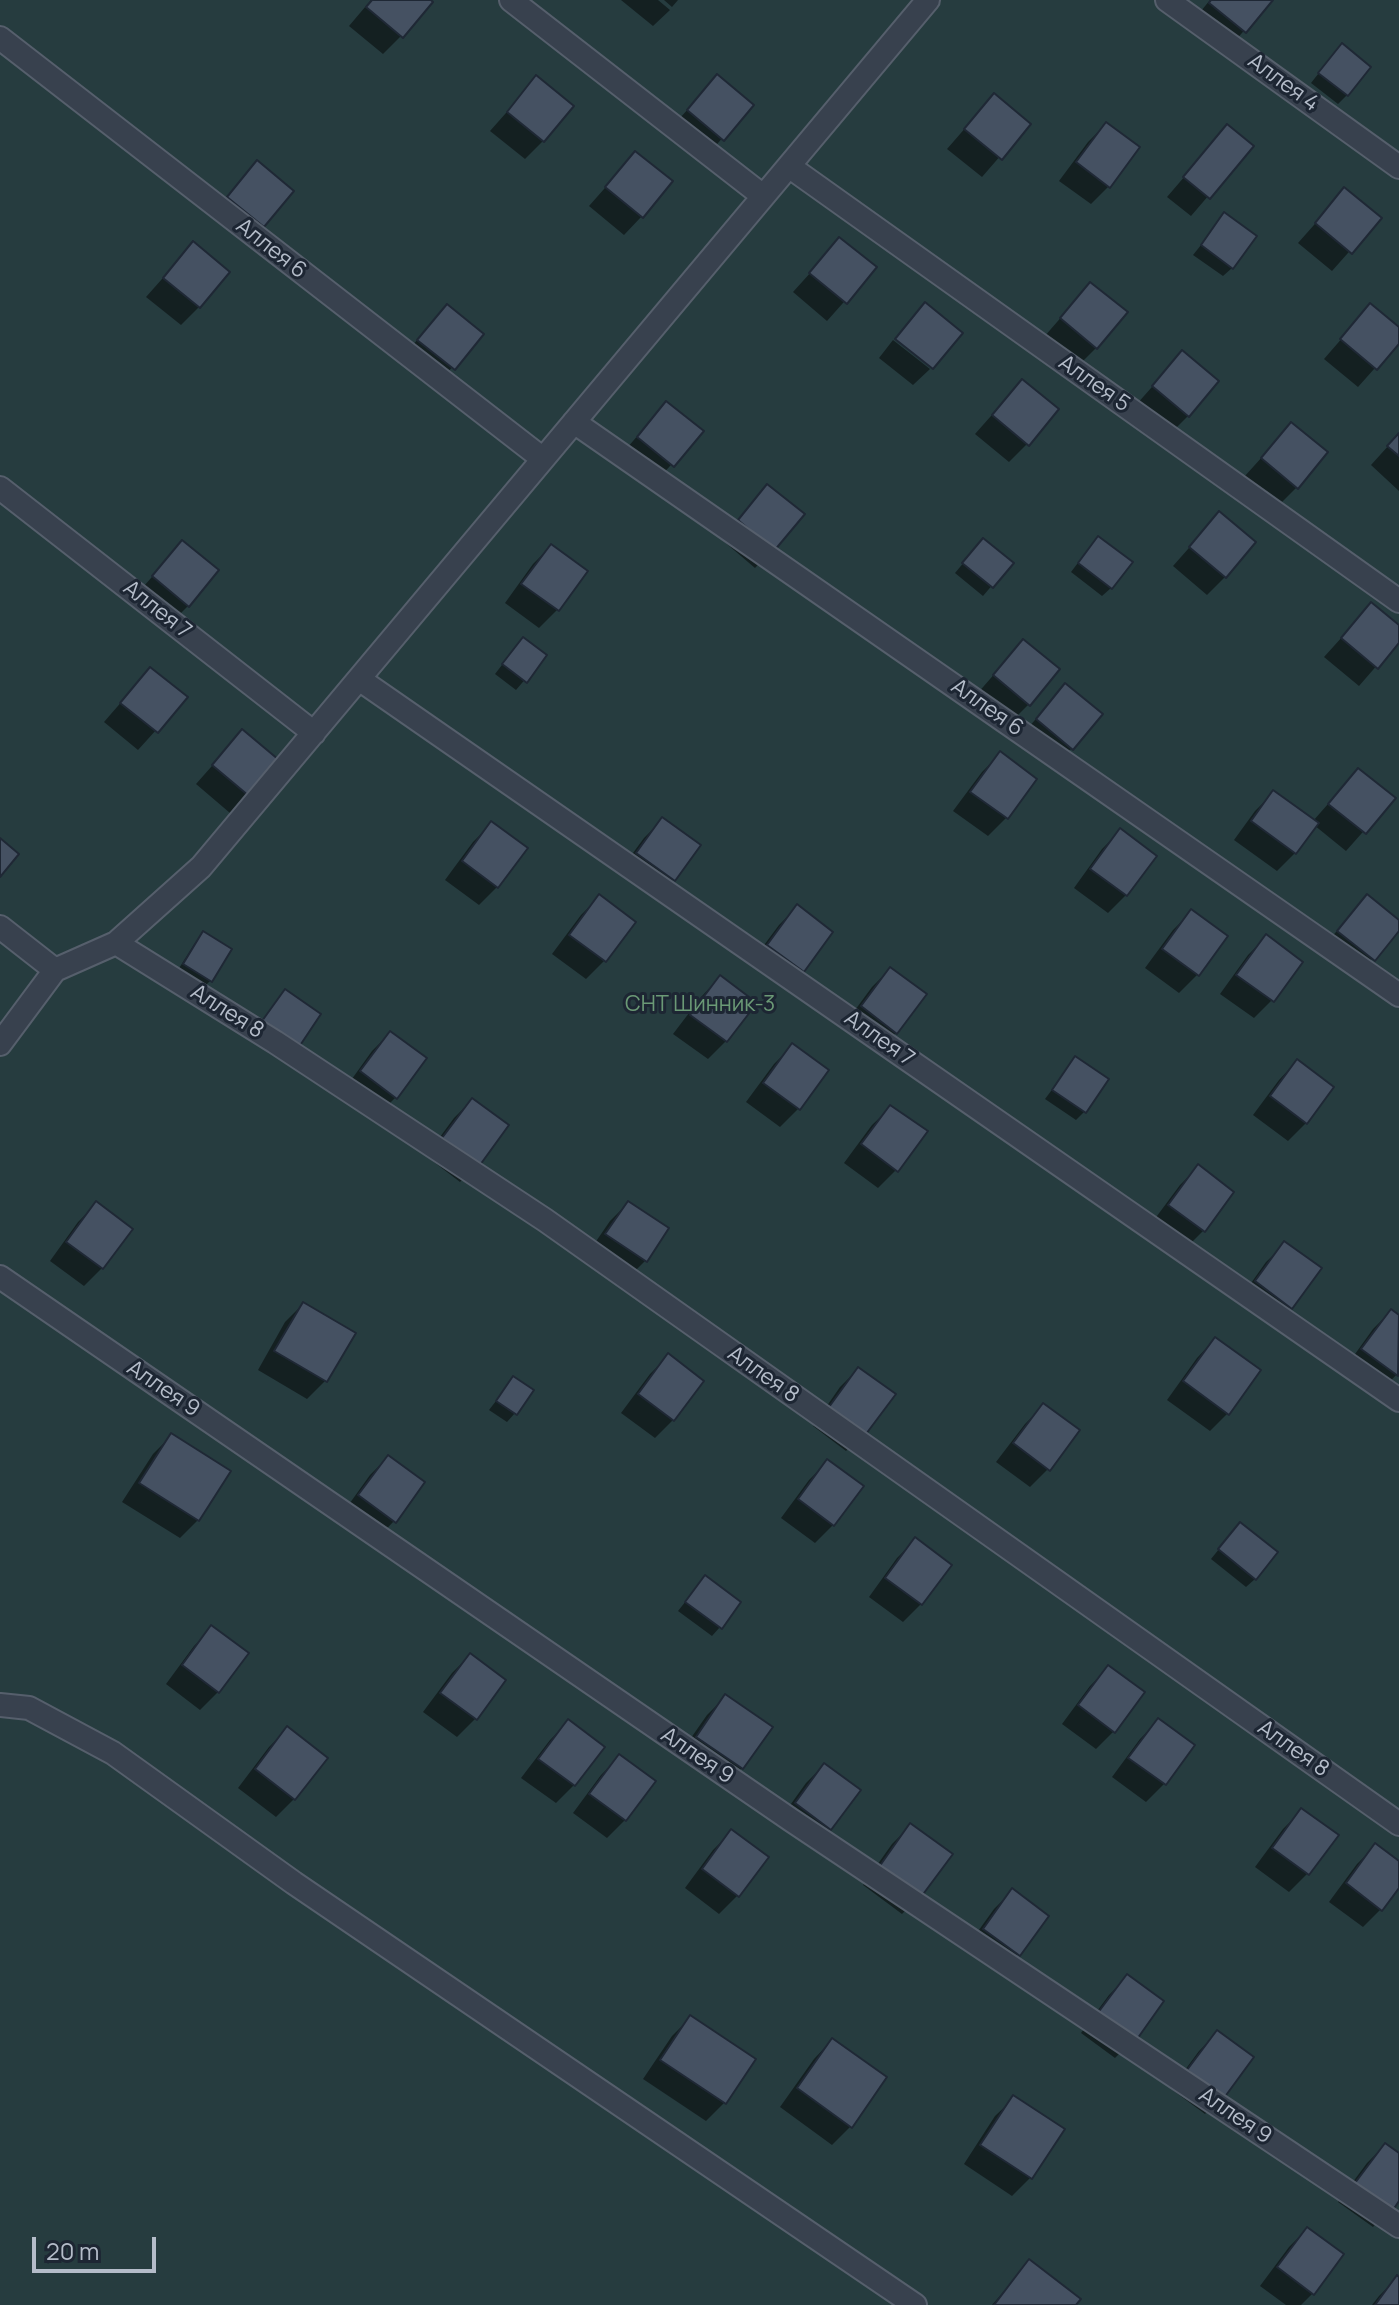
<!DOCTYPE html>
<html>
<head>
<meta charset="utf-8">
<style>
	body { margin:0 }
	#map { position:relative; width:1399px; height:2305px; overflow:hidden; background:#242f3e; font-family:Manrope,sans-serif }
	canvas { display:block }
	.scale { position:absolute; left:32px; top:2237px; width:124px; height:36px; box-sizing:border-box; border:4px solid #b4bcc9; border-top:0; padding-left:10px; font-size:24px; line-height:28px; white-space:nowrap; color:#b4bcc9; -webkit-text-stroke:6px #1d2633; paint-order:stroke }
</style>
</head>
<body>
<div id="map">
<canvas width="1399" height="2305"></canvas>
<div class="scale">20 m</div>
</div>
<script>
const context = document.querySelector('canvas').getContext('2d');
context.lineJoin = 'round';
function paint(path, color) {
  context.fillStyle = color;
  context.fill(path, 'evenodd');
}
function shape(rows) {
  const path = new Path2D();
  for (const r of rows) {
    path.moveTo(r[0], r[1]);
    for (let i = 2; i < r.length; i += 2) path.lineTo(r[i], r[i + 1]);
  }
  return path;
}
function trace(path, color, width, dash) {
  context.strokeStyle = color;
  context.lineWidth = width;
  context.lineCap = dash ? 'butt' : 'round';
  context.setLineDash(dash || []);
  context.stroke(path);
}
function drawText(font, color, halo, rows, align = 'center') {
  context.font = font + ' Manrope,sans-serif';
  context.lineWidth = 6;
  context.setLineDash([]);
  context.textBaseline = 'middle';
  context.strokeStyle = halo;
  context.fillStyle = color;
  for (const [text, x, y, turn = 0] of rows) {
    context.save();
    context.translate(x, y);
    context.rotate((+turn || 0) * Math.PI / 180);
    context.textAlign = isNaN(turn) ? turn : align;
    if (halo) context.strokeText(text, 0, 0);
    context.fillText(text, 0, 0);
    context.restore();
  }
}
paint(shape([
	[0,0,1399,0,1399,2305,0,2305]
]), '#263c3f');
paint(shape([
	[371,0,428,0,401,36,383,54,349,26],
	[621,0,658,0,670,10,653,26],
	[664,0,678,0,672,7],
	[1210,0,1271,0,1227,50,1192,22],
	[1333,55,1347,95,1338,104,1311,83],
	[717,77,751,105,705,158,670,129],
	[537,78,543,141,525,159,490,131],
	[994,95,1028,124,982,177,947,149],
	[1106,124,1109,186,1091,204,1059,181,1088,142],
	[1227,127,1251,146,1191,216,1167,197],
	[635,154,642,216,624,235,589,206],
	[257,163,263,226,245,244,211,216],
	[1345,190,1379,218,1332,271,1298,243],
	[1225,215,1232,268,1223,276,1193,255],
	[840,240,874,268,827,321,793,292],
	[193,244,199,307,181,325,146,297],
	[1090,284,1096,348,1078,366,1044,337],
	[1370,306,1399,329,1399,341,1358,387,1324,359],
	[447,307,481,334,435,387,400,359],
	[893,340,930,369,913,385,879,358],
	[1182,353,1188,416,1170,434,1136,405],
	[1022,381,1027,444,1009,462,975,434],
	[666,403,701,431,654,484,620,456],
	[1291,425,1297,487,1279,505,1244,477],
	[1399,434,1399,491,1371,465],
	[767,487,773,549,755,568,721,539],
	[1219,514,1225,577,1207,595,1173,566],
	[182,543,188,606,170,624,136,595],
	[551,546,585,572,557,610,539,628,505,603,533,564],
	[1090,547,1111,588,1102,596,1071,572],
	[975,549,1011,563,983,596,955,573],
	[1371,605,1399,628,1399,640,1359,686,1324,657],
	[1023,641,1029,704,1011,722,977,694],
	[515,648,545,656,516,690,495,674],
	[150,669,185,698,138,750,104,722],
	[1066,685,1071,749,1053,767,1019,738],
	[242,732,248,795,230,813,196,784],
	[1000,754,1034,779,1006,818,988,836,953,811,982,772],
	[1358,770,1393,798,1346,851,1314,825,1295,853,1277,871,1234,840,1255,811,1273,793,1313,821],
	[662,820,698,846,673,880,655,898,619,872,644,838],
	[491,824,497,887,479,905,445,880,473,842],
	[1120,831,1126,895,1108,913,1074,888,1102,849],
	[599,897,633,922,604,961,586,979,552,954,581,915],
	[1367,897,1399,923,1399,928,1355,978,1320,950],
	[797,907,803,971,785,989,750,964,779,925],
	[1191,912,1226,937,1197,975,1179,993,1145,968,1173,930],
	[203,934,210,981,202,989,176,973,195,943],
	[1266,937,1272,1000,1254,1018,1220,994,1248,955],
	[890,969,896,1033,878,1051,844,1025,872,987],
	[720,977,726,1041,708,1059,673,1034,702,996],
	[390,1033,396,1097,378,1115,344,1090,372,1051],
	[792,1046,827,1070,798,1109,780,1127,746,1102,774,1064],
	[1075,1059,1084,1112,1076,1120,1045,1099],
	[1297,1061,1306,1123,1288,1141,1253,1115,1279,1080],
	[472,1100,478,1164,460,1182,426,1156,454,1118],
	[891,1107,896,1170,878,1188,844,1163,872,1125],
	[1198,1167,1232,1192,1203,1231,1185,1249,1151,1224,1180,1185],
	[628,1203,667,1229,645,1261,627,1279,588,1253,610,1221],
	[96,1204,130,1229,102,1268,84,1286,50,1261,78,1222],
	[1285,1244,1291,1307,1272,1325,1239,1300,1266,1262],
	[303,1304,326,1380,307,1399,258,1370,285,1322],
	[1391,1311,1399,1317,1399,1372,1379,1393,1345,1368,1373,1329],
	[1215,1339,1228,1413,1210,1431,1167,1400,1197,1358],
	[668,1356,673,1420,655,1438,621,1413,650,1374],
	[858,1369,864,1433,846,1451,813,1426,840,1387],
	[513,1379,515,1413,507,1422,489,1410],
	[1043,1406,1048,1469,1030,1487,996,1462,1025,1424],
	[171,1436,198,1520,180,1538,122,1502,153,1454],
	[388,1457,394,1521,376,1540,342,1514,370,1475],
	[827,1462,833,1525,815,1543,781,1518,809,1480],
	[1232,1533,1255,1579,1246,1587,1211,1559],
	[915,1540,921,1604,903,1622,869,1597,897,1558],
	[705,1577,720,1627,712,1636,678,1611],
	[212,1628,218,1692,200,1710,166,1684,194,1646],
	[470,1655,504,1681,475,1719,457,1737,423,1712,452,1673],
	[1108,1668,1114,1731,1096,1749,1062,1724,1090,1686],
	[725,1697,742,1768,724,1786,679,1755,707,1715],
	[1158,1721,1192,1745,1164,1784,1146,1802,1112,1777,1140,1739],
	[568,1722,602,1747,574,1785,556,1803,521,1778,550,1740],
	[287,1729,294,1799,276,1817,238,1788,269,1747],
	[619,1757,653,1782,625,1820,607,1838,573,1813,601,1775],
	[824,1765,830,1829,812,1847,778,1822,806,1783],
	[1301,1811,1336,1835,1307,1874,1289,1892,1255,1867,1283,1829],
	[910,1826,920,1896,902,1914,863,1885,892,1844],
	[731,1832,737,1896,719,1914,685,1888,713,1850],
	[1375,1846,1399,1863,1399,1885,1381,1909,1363,1927,1329,1902,1357,1864],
	[1012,1891,1018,1954,1000,1972,966,1948,994,1909],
	[1127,1977,1133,2040,1115,2058,1081,2033,1109,1995],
	[690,2018,753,2060,724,2103,706,2121,643,2079,672,2036],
	[1217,2033,1223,2096,1205,2114,1171,2089,1199,2051],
	[832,2040,850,2127,832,2145,780,2107,814,2059],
	[1014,2098,1030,2178,1012,2196,964,2164,995,2116],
	[1385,2145,1399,2156,1399,2198,1373,2227,1338,2202,1367,2163],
	[1307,2229,1313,2293,1301,2305,1286,2305,1260,2286,1289,2247],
	[1029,2262,1074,2305,992,2305],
	[1397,2278,1399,2305,1372,2305,1379,2296]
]), '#0007');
const building = shape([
	[372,0,431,0,433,2,403,38,366,7,372,0],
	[1211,0,1273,0,1246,33,1209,3,1211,0],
	[1342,43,1371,67,1348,96,1318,73,1342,43],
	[717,74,754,105,724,141,687,110,717,74],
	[536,75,574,106,544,142,507,112,536,75],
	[994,93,1031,124,1002,160,964,129,994,93],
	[1106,122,1140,147,1110,188,1076,162,1106,122],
	[1227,124,1254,146,1210,199,1183,177,1227,124],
	[635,151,673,181,643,218,605,187,635,151],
	[257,160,294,191,264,227,227,197,257,160],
	[1344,187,1382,218,1352,254,1315,223,1344,187],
	[1224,212,1257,236,1233,269,1201,245,1224,212],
	[839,237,877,267,847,304,809,273,839,237],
	[193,241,230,272,200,308,163,278,193,241],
	[1090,282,1128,312,1097,349,1060,318,1090,282],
	[925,302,963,333,933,369,895,339,925,302],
	[1370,303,1399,327,1399,344,1377,370,1340,339,1370,303],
	[447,304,484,334,455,370,417,340,447,304],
	[1182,350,1219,381,1189,417,1152,386,1182,350],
	[1022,379,1059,409,1029,446,992,415,1022,379],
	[666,401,704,431,674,467,637,437,666,401],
	[1291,422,1328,452,1298,489,1261,458,1291,422],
	[1399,433,1399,456,1387,446,1399,433],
	[767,484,805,514,774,551,738,520,767,484],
	[1219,511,1256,542,1226,578,1189,547,1219,511],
	[1098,536,1133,562,1112,589,1078,563,1098,536],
	[983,538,1014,563,993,588,962,563,983,538],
	[182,540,219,570,189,607,152,576,182,540],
	[551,544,588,571,559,611,521,584,551,544],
	[1371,602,1399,625,1399,643,1378,669,1341,638,1371,602],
	[523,637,547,655,527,683,502,664,523,637],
	[1023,639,1060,669,1030,706,993,675,1023,639],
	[150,667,188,697,158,733,120,703,150,667],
	[1065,683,1103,714,1073,750,1036,719,1065,683],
	[242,729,279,760,249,796,212,765,242,729],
	[1000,751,1037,779,1008,819,970,792,1000,751],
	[1358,768,1396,798,1366,834,1328,804,1358,768],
	[1273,790,1319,823,1296,854,1251,821,1273,790],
	[662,817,701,845,675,881,636,853,662,817],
	[491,821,528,848,498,888,462,861,491,821],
	[1120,828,1157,856,1127,896,1090,869,1120,828],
	[0,838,19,854,0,877,0,838],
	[599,894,636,922,606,962,569,935,599,894],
	[1367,894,1399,920,1399,931,1375,961,1337,931,1367,894],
	[797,904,833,932,804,972,767,945,797,904],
	[1191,909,1228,936,1199,976,1162,949,1191,909],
	[203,931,232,949,212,982,183,964,203,931],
	[1266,934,1303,962,1274,1002,1236,975,1266,934],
	[890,967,927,994,897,1034,861,1006,890,967],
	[720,975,757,1003,727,1042,690,1015,720,975],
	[285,989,321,1014,299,1047,262,1021,285,989],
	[390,1031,427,1058,397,1099,360,1071,390,1031],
	[792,1043,829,1070,800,1110,763,1083,792,1043],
	[1075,1056,1109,1079,1086,1113,1052,1090,1075,1056],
	[1297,1059,1334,1087,1307,1124,1270,1096,1297,1059],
	[472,1098,509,1125,480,1165,442,1138,472,1098],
	[890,1105,928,1131,898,1172,861,1144,890,1105],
	[1198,1164,1234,1192,1205,1232,1168,1205,1198,1164],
	[96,1201,133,1229,103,1269,66,1242,96,1201],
	[628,1201,669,1228,647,1262,605,1234,628,1201],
	[1284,1241,1322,1268,1292,1309,1255,1281,1284,1241],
	[303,1302,356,1333,327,1382,274,1351,303,1302],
	[1391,1309,1399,1315,1398,1376,1361,1349,1391,1309],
	[1215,1337,1261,1370,1229,1415,1183,1381,1215,1337],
	[668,1353,704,1381,674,1421,638,1394,668,1353],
	[858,1367,896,1394,866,1434,829,1407,858,1367],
	[513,1376,534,1390,517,1415,496,1401,513,1376],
	[1043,1403,1080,1430,1050,1471,1013,1443,1043,1403],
	[171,1433,231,1471,199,1521,139,1483,171,1433],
	[388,1455,425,1482,396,1523,358,1495,388,1455],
	[827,1459,864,1486,834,1526,798,1499,827,1459],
	[1240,1522,1278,1552,1256,1580,1218,1549,1240,1522],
	[915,1537,952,1565,922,1605,885,1578,915,1537],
	[705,1575,741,1602,722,1629,685,1602,705,1575],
	[211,1625,249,1653,219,1693,182,1665,211,1625],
	[470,1653,506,1680,477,1720,440,1693,470,1653],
	[1108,1665,1145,1692,1115,1733,1078,1705,1108,1665],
	[725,1694,773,1727,743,1769,696,1737,725,1694],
	[1158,1718,1195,1745,1166,1785,1128,1758,1158,1718],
	[568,1719,605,1747,575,1786,538,1759,568,1719],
	[287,1726,328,1758,295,1800,255,1769,287,1726],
	[619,1754,656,1781,626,1821,589,1794,619,1754],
	[824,1763,861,1790,831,1830,795,1803,824,1763],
	[1301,1808,1339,1835,1309,1875,1272,1848,1301,1808],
	[910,1823,953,1854,921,1897,879,1867,910,1823],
	[731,1829,769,1857,739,1897,702,1869,731,1829],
	[1375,1843,1399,1861,1399,1888,1382,1911,1346,1883,1375,1843],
	[1012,1888,1049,1916,1020,1956,983,1929,1012,1888],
	[1127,1974,1164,2001,1135,2042,1097,2014,1127,1974],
	[690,2015,756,2059,726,2104,660,2060,690,2015],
	[1217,2030,1254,2057,1224,2098,1187,2070,1217,2030],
	[832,2038,887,2077,852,2128,797,2088,832,2038],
	[1013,2095,1065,2129,1032,2179,980,2145,1013,2095],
	[1385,2143,1399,2153,1399,2201,1393,2210,1355,2183,1385,2143],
	[1307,2227,1344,2254,1314,2295,1277,2267,1307,2227],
	[1029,2259,1081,2299,1076,2305,994,2305,1029,2259],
	[1397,2275,1399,2277,1399,2305,1375,2305,1397,2275]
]);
paint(building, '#455162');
trace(building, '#1f2835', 2);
const service = shape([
	[511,0,763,196],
	[1167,0,1399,167],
	[0,38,543,459],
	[790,167,1399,601],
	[574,422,1399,995],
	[0,488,314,733],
	[359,679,1399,1400],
	[0,927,55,970],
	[116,943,275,1042,545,1220,1399,1824],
	[0,1044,55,970,116,943,201,867,928,0],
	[0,1277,791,1820,1399,2226],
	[0,1705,29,1708,113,1753,294,1883,915,2305]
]);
trace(service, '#565f6c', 26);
trace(service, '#38414e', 22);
drawText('22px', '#b4bcc9', '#1d2633', [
	["Аллея 4",1283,83,36],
	["Аллея 6",271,249,38],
	["Аллея 5",1094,384,35],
	["Аллея 7",157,610,38],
	["Аллея 6",987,708,35],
	["Аллея 8",227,1012,32],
	["Аллея 7",879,1039,35],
	["Аллея 8",763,1375,35],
	["Аллея 9",163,1389,34],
	["Аллея 8",1293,1749,35],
	["Аллея 9",697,1756,34],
	["Аллея 9",1235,2116,34]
]);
drawText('22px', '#6b9a76', '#1d2633', [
	["СНТ Шинник-3",700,1005]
]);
</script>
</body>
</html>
